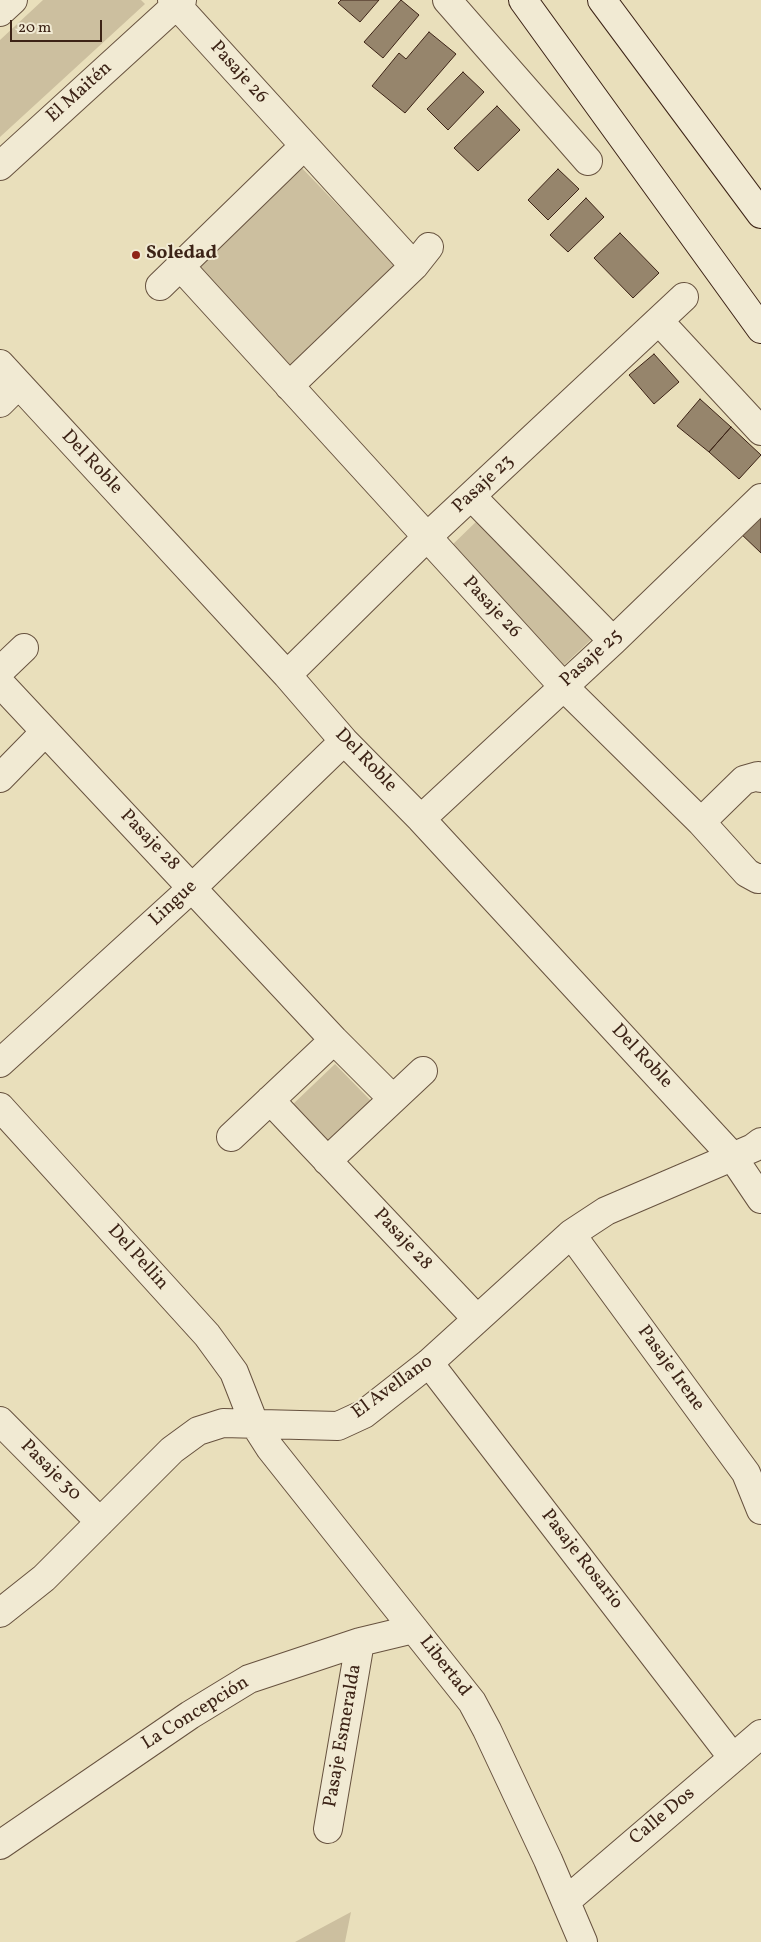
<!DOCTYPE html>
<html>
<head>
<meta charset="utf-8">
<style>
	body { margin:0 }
	#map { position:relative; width:761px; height:1942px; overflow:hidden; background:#e9dfbb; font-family:Vollkorn,serif }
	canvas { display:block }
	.scale { position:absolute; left:10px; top:20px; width:92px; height:22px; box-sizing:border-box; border:2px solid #3c2316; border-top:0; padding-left:6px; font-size:15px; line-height:18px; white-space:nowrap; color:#3c2316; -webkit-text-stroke:4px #f1ead3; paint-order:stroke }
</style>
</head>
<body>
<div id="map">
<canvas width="761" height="1942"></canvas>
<div class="scale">20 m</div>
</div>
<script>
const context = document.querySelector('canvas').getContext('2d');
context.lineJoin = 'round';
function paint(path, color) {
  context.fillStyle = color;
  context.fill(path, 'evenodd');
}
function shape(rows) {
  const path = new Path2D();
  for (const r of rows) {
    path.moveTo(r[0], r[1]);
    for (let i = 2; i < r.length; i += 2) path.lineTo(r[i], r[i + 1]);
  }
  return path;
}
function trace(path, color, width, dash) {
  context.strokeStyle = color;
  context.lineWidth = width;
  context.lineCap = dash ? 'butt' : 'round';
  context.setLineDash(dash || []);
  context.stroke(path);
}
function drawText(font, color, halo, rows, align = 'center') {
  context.font = font + ' Vollkorn,serif';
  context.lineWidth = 4;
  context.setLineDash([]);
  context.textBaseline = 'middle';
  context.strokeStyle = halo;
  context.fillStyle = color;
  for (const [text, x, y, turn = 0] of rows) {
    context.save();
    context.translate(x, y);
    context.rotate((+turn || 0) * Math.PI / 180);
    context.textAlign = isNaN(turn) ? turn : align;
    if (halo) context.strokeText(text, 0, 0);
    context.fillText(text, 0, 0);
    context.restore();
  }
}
paint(shape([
	[43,0,141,0,145,4,0,137,0,40],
	[300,166,396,266,289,367,192,262],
	[481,517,596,635,563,666,449,548],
	[335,1064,373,1103,328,1146,290,1107],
	[351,1912,345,1942,295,1942]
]), '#ccbf9f');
const building = shape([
	[341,0,379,0,360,22,338,3,341,0],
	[401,0,419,15,383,58,364,42,401,0],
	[429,32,456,54,405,113,372,86,399,53,406,59,429,32],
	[463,72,484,92,448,130,427,109,463,72],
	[497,106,520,130,478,171,454,148,497,106],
	[558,169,579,189,548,220,528,200,558,169],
	[586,198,604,217,568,252,550,235,586,198],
	[620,233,659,273,633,298,594,258,620,233],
	[654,354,679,382,654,404,629,375,654,354],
	[700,399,731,427,709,452,677,426,700,399],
	[731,427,761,455,739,479,709,452,731,427],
	[761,507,761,553,738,531,761,507]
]);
paint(building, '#96856c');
trace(building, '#3c2316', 1);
const minor = shape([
	[172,0,414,266],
	[447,0,588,161],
	[0,12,13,0],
	[0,166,182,0],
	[181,267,563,686,701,822,747,873,758,879,761,878],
	[160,286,304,146],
	[659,321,761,431],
	[0,364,287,675,344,741,421,819,732,1156,761,1199],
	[289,386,414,266,429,247],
	[0,403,18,385],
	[472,497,613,641],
	[0,671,24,648],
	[287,675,426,538,684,297],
	[0,683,334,1040,393,1099],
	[0,778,45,732],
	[421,819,613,641,761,498],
	[701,822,744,780,758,776,761,778],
	[0,1063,193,887,344,741],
	[270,1100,477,1319],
	[0,1107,207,1335,234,1372,254,1423,270,1448,472,1702,487,1730,548,1860,583,1942],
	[231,1137,334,1040],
	[327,1161,423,1071],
	[571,1234,746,1473,761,1510],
	[429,1363,733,1758],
	[0,1421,100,1522],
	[0,1613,44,1578,172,1450,198,1431,223,1423,338,1426,364,1414,429,1363,571,1234,606,1211,753,1148,761,1142],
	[328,1829,360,1642],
	[0,1845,190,1715,249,1679,360,1642,414,1629],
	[566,1901,761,1734]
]);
const secondary = shape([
	[523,0,761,329],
	[602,0,761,214]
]);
trace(minor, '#67523f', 30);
trace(secondary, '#3c2316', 30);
trace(minor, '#f1ead3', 28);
trace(secondary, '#f1ead3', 28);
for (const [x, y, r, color] of [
	[136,255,5,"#8f2418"]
]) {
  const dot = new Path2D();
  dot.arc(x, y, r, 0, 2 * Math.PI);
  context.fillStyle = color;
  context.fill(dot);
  trace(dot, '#f1ead3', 2);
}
drawText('19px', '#3c2316', '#f1ead3', [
	["Pasaje 26",238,73,48],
	["El Maitén",80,93,-42],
	["Del Roble",91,463,47],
	["Pasaje 23",484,485,-43],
	["Pasaje 26",491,608,47],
	["Pasaje 25",592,659,-42],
	["Del Roble",365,761,46],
	["Pasaje 28",149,841,46],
	["Lingue",174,904,-43],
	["Del Roble",641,1057,47],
	["Pasaje 28",402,1240,47],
	["Del Pellin",137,1258,48],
	["Pasaje Irene",670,1369,54],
	["El Avellano",393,1388,-36],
	["Pasaje 30",50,1471,45],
	["Pasaje Rosario",581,1560,52],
	["Libertad",444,1667,52],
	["La Concepción",196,1714,-32],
	["Pasaje Esmeralda",344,1736,-80],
	["Calle Dos",663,1817,-40]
]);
drawText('bold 19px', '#3c2316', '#f1ead3', [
	["Soledad",146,255]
], 'left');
</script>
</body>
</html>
